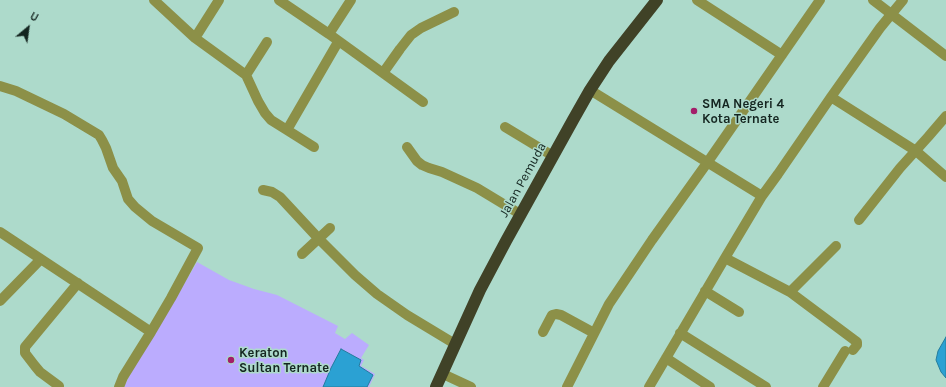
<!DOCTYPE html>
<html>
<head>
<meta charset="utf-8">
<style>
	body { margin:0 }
	#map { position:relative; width:946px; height:387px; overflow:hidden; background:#addacb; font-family:Karla,sans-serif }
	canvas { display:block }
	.north { position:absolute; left:8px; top:8px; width:40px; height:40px; -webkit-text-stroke:3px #addacb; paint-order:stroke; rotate:29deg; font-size:11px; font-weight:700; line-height:16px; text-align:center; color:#142520 }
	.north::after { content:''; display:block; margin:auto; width:14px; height:18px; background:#142520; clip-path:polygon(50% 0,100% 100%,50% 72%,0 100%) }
</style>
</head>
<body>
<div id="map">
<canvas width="946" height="387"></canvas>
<div class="north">U</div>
</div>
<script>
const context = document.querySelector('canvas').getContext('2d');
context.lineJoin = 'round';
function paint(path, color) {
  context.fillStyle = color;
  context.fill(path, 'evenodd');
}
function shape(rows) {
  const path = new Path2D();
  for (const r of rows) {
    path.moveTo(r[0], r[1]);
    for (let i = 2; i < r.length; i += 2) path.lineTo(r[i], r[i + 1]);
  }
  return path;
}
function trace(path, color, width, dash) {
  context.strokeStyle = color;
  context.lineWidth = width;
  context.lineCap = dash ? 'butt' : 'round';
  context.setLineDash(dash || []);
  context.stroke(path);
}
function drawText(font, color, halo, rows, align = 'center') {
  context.font = font + ' Karla,sans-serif';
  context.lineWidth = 3;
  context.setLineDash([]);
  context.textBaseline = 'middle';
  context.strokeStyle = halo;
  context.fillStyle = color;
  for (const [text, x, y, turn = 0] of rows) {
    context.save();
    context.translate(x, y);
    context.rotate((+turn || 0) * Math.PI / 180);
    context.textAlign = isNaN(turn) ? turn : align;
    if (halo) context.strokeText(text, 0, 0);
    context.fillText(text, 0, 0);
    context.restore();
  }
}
paint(shape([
	[197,262,229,280,254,289,277,295,338,326,335,333,345,339,352,333,369,345,361,358,364,360,361,366,375,374,369,387,124,387,134,366,187,279]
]), '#bbacfe');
const water = shape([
	[946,337,946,378,941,372,936,360,938,351,946,337],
	[341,349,361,360,359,366,373,375,367,387,323,387,331,368,341,349]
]);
paint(water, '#2ba1d3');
trace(water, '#247c9d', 1);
trace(shape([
	[154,0,195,38],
	[219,0,195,38,246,75,258,101,265,113,271,120,287,130,338,42],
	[279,0,329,34,423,102],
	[697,0,782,55],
	[873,0,946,56],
	[329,34,351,0],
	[383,73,400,49,411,35,421,28,454,12],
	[246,75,267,42],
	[0,86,16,91,64,114,99,135,102,140,106,148,113,168,122,181,128,199,135,207,152,221,198,248,171,298,151,332,136,356,123,377,119,387],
	[590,90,762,196],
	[831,97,916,151,946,177],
	[505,127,553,156],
	[287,130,314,147],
	[407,147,417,161,422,165,429,168,442,172,477,188,520,214],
	[263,190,272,192,280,197,319,239,355,275,377,294,407,315,455,344],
	[859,220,900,168,928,137,946,116],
	[0,232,151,332],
	[302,254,330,228],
	[725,258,790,292,836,246],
	[705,291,739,312],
	[790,292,857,342,857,345,853,350],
	[0,301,41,259],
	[543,332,552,315,556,314,561,315,594,333],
	[680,333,766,387],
	[666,358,710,387],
	[443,374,471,387],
	[59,386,40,372,35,366,25,353,25,347,78,283],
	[567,387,609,304,652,240,707,163,820,0],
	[649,387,725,258,762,196,778,174,831,97,880,28,903,0],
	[823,387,845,351]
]), '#8c9048', 10);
trace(shape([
	[436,387,480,290,506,241,573,120,590,90,609,61,657,0]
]), '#404227', 12);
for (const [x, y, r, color] of [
	[694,111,4,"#a31d69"],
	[231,360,4,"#a31d69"]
]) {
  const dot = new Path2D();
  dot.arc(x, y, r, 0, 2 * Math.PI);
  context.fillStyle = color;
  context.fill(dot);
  trace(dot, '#addacb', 1.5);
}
drawText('bold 13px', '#142520', '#addacb', [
	["SMA Negeri 4",702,104],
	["Kota Ternate",702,119],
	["Keraton",239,353],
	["Sultan Ternate",239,368]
], 'left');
drawText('13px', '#142520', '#addacb', [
	["Jalan Pemuda",523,180,-61]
]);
</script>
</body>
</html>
